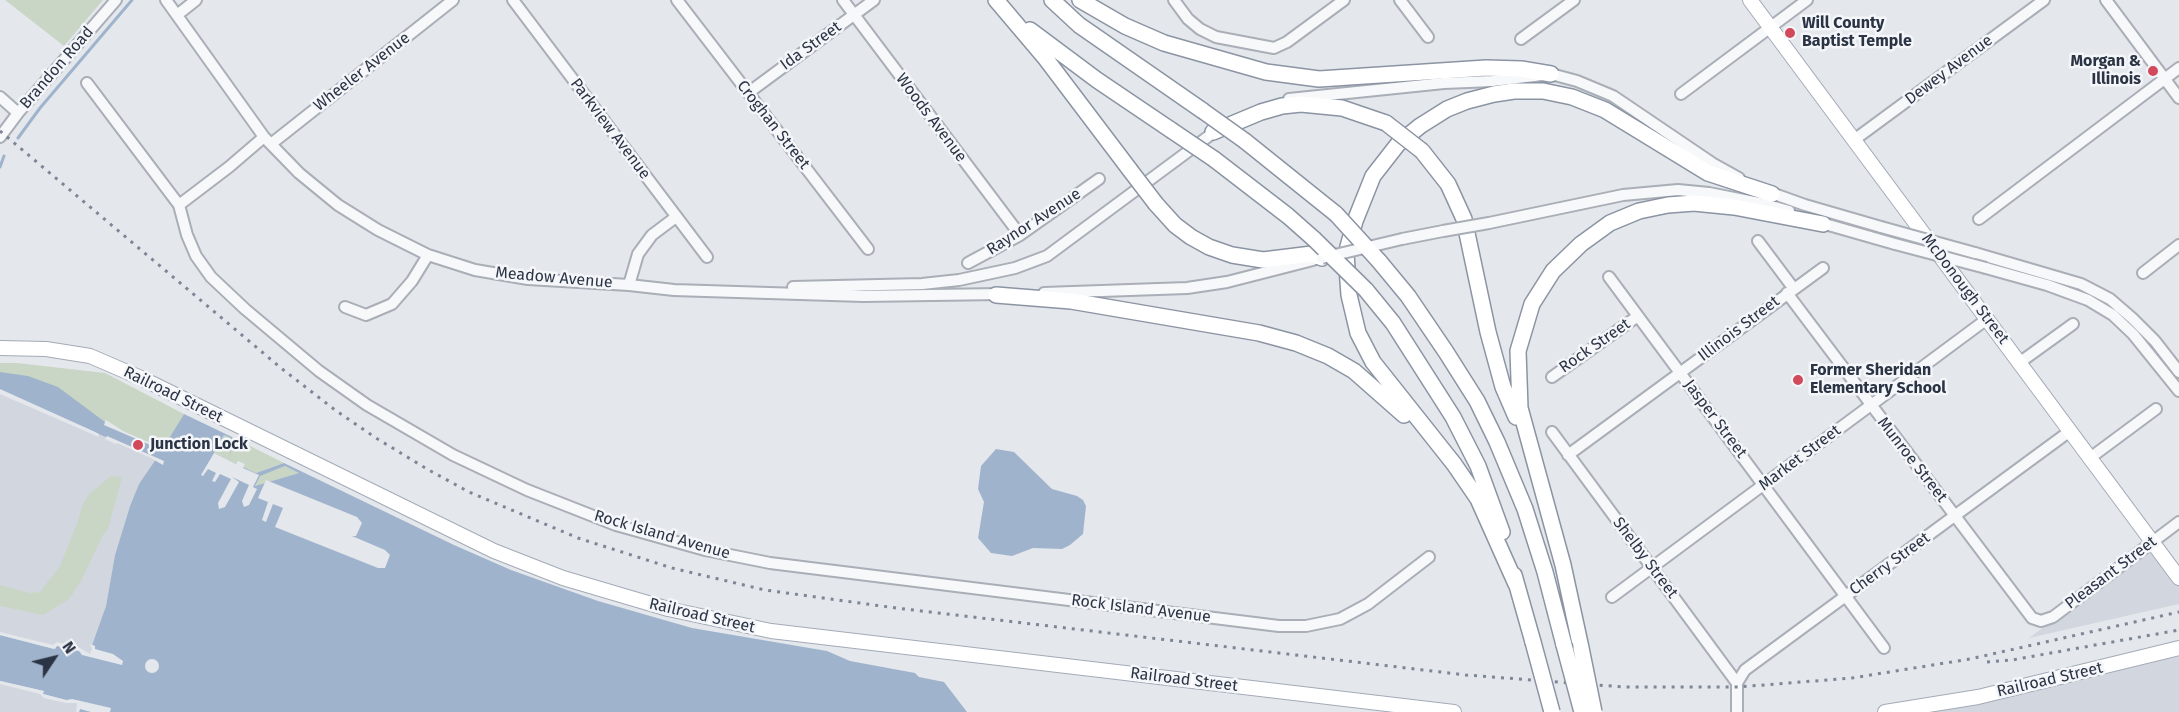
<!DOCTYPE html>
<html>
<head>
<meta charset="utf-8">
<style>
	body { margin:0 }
	#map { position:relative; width:2179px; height:712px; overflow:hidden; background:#e4e7ec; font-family:"Fira Sans",sans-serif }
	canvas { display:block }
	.north { position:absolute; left:24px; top:628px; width:60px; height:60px; -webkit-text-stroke:4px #f4f6f9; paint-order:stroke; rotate:55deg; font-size:16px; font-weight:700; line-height:24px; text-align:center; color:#2b3445 }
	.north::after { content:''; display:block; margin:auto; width:21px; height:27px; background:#2b3445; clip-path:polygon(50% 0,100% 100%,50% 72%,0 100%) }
</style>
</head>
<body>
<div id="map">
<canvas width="2179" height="712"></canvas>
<div class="north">N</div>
</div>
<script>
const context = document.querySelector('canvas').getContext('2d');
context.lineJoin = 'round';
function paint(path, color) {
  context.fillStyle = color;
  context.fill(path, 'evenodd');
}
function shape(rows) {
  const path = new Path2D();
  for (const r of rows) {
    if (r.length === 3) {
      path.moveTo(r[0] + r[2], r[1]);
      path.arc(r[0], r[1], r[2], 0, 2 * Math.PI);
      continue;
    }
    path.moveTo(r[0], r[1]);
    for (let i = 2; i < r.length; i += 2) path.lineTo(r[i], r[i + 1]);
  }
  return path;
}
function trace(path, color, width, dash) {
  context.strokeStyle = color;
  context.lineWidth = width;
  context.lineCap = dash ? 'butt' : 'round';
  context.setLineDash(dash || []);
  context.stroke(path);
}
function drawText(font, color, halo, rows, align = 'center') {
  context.font = font + ' "Fira Sans",sans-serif';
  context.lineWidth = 5;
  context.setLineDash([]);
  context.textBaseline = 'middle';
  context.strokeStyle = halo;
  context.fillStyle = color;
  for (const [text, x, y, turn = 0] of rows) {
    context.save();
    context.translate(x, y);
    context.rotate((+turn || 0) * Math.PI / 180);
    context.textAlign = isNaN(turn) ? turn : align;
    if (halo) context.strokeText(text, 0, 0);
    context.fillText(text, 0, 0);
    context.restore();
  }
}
paint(shape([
	[0,391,156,459,139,484,130,506,115,555,106,606,92,644,92,658,79,651,57,646,55,649,0,635],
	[2151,547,2179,583,2179,604,2029,638],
	[2179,654,2179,712,1923,712],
	[0,681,81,700,79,712,0,712]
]), '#d2d6de');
paint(shape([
	[5,0,103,0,64,46],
	[0,363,17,363,105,373,184,414,164,449,123,431,106,420,103,425,0,391],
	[224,435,232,437,284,463,256,473,236,464,214,453],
	[285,466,300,473,255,486,259,476],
	[111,476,122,477,108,529,103,535,81,581,69,599,43,615,0,606,0,585,29,593,40,592,60,566,78,521,83,504,90,493]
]), '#c9d6c5');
paint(shape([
	[0,372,28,376,58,387,105,422,104,425,162,450,184,414,232,437,230,461,256,473,284,463,454,545,511,570,598,601,692,628,827,651,850,661,915,673,919,677,944,682,967,712,79,712,81,701,66,700,43,694,43,691,0,681,0,635,54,649,56,645,79,651,92,657,95,646,92,645,106,606,115,555,130,506,139,484,156,459,0,391],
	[224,435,231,438,230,461,214,453],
	[285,466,299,473,255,486,260,476],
	[996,449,1014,452,1052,489,1077,496,1083,500,1086,506,1083,534,1070,545,1062,549,1033,548,1012,556,991,553,978,538,984,502,978,489,981,466]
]), '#9fb4cc');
paint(shape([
	[0,389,93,431,99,434,98,437,101,438,0,394],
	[107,436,164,461,163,465,151,458,117,443,116,444,111,442,105,439],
	[214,453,236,464,238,461,245,464,243,468,259,475,253,487,257,489,249,505,244,507,242,501,249,485,232,477,239,482,225,507,219,509,218,503,231,479,220,474,215,482,212,481,216,473,208,469,203,476,201,475],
	[266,480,357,517,362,523,356,536,352,536,385,550,390,555,385,568,378,568,275,527,283,508,273,504,266,522,262,520,268,502,258,498],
	[0,632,53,645,57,642,80,648,90,654,92,648,89,644,95,646,95,649,113,654,123,661,122,665,82,655,79,651,57,646,55,649,0,635],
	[152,666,7],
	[0,681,44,691,43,694,66,700,72,699,111,708,110,712,91,712,80,709,79,712,76,712,77,703,66,703,44,698,40,694,0,684]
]), '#e4e7ec');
trace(shape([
	[18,138,40,108,132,0],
	[0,167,4,156]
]), '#9fb4cc', 3);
const minor = shape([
	[166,0,264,137,299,173,338,205,378,230,428,255,475,270,528,279,629,285,674,290,863,296,1001,294],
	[513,0,707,257],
	[677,0,868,249],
	[843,0,1020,235],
	[1174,0,1188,19,1200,29,1216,37,1274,48,1287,42,1344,0],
	[1400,0,1428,37],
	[2106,0,2179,98],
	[177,15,196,0],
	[1521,39,1574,0],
	[87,83,179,205,187,235,196,256,211,277,245,309,319,371,367,405,453,455,527,490,616,525,705,550,770,563,1279,626,1306,626,1340,619,1368,604,1429,557],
	[748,93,874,0],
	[1681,94,1807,0],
	[0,97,18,113],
	[1289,99,1444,83,1492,81,1551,74,1577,81,1613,96,1712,163,1739,178],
	[0,137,18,113,116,0],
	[1854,140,2044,0],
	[271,144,453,0],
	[1766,191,1805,205,1881,227],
	[179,205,229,167,264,137],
	[1979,219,2179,68],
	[1818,222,1895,244],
	[1489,223,1623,195,1678,190,1709,193,1764,204,1789,211],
	[1402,239,1443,231],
	[1758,241,1794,289],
	[1975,253,2081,284,2110,299,2132,318,2155,341,2179,372],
	[968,263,1020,235,1099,179],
	[1986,268,2047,285,2088,300,2113,315,2133,334,2179,391],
	[2143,273,2179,245],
	[1609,277,1884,648],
	[629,285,638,254,652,235,676,217],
	[793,287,922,284,959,280,1015,268,1047,256,1217,130],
	[1044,293,1187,288,1227,282,1313,260],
	[1787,293,2032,618,2041,621,2053,617,2179,522],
	[345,307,366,315,392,304,412,281,428,255],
	[2019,363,2073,324],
	[1552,377,1638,316],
	[1552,432,1737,683],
	[1568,455,1823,268],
	[2090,458,2156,409],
	[1612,597,1987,319],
	[1737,712,1737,683,1745,670,2070,431]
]);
const major = shape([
	[1750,0,2179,578],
	[0,348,46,349,90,356,141,378,494,551,563,578,668,609,771,631,1454,712],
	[1885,712,1978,697,2179,648]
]);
const highway = shape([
	[996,0,1046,59,1130,170],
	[1052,0,1079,25,1203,111],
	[1080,0,1125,26,1164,43,1266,72,1319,79,1486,68,1521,69,1551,74],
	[1030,30,1097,80,1171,130],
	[1213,132,1261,112,1282,106,1301,104,1342,108,1386,123],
	[1245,141,1336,214],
	[1422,151,1448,184,1464,219,1488,332,1503,387,1516,417],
	[1214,159,1288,216,1314,239],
	[1156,204,1175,225,1191,237,1209,247,1232,255,1263,260,1312,254,1322,258],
	[1379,261,1408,296,1446,352,1477,401,1497,442,1525,509,1545,572,1564,645],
	[1366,290,1393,323,1453,417,1478,466,1502,532],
	[996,295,1071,301,1259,333,1296,343,1328,356,1354,371,1404,415],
	[1514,575,1533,642],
	[1516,584,1478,499,1454,464,1373,362,1358,333,1349,295,1346,254,1355,221,1373,176,1398,144,1420,126,1447,109,1467,101,1494,94,1514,91,1543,91,1572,97,1605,110,1708,173,1772,194],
	[1581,648,1563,565,1520,408,1518,351,1532,304,1553,271,1581,244,1610,223,1639,211,1668,205,1694,203,1734,207,1823,224]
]);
trace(minor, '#a9aeb7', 14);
trace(major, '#a3abb8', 16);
trace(highway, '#8b94a3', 18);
trace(minor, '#f7f8fa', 10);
trace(major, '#fff', 14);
trace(highway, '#fff', 15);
trace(shape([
	[0,131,281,368,335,410,376,438,427,469,469,492,578,538,672,568,765,590,896,608,1466,675,1624,687,1738,687,1852,678,1970,659,2179,612],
	[1987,662,2012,660,2179,630]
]), '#7d8696', 3, [3, 6]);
const minorBridge = shape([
	[1881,227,1975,253],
	[1443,231,1489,223],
	[1895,244,1986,268],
	[1322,258,1402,239]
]);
const highwayBridge = shape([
	[1203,111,1245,141],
	[1386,123,1422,151],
	[1171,130,1214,159],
	[1130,170,1156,204],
	[1336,214,1379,261],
	[1314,239,1366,290],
	[1533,642,1552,712],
	[1564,645,1582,712],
	[1581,648,1594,712]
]);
trace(minorBridge, '#a9aeb7', 14, []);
trace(highwayBridge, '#8b94a3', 18, []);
trace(minorBridge, '#f7f8fa', 10);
trace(highwayBridge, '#fff', 15);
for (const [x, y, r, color] of [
	[1790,33,6,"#d1495b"],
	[2153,71,6,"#d1495b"],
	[1798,380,6,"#d1495b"],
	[138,445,6,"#d1495b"]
]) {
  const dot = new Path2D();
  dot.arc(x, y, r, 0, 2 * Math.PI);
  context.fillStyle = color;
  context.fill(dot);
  trace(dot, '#f4f6f9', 2);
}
drawText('bold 16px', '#2b3445', '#f4f6f9', [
	["Will County",1802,24],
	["Baptist Temple",1802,42],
	["Morgan &",2141,62,"right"],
	["Illinois",2141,80,"right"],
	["Former Sheridan",1810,371],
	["Elementary School",1810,389],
	["Junction Lock",150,445]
], 'left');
drawText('16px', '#2b3445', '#f4f6f9', [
	["Ida Street",811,46,-36],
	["Brandon Road",57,68,-49],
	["Dewey Avenue",1949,70,-37],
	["Wheeler Avenue",362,72,-38],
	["Woods Avenue",931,118,53],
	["Croghan Street",773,125,52],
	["Parkview Avenue",610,129,53],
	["Raynor Avenue",1034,222,-33],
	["Meadow Avenue",554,278,5],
	["McDonough Street",1965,289,53],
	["Illinois Street",1739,329,-37],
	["Rock Street",1595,346,-35],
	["Railroad Street",173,395,26],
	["Jasper Street",1715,419,53],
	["Market Street",1800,458,-37],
	["Munroe Street",1912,460,52],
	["Rock Island Avenue",662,535,16],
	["Shelby Street",1645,558,53],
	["Cherry Street",1890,564,-36],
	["Pleasant Street",2111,573,-37],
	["Rock Island Avenue",1141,609,7],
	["Railroad Street",702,616,13],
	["Railroad Street",1184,680,7],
	["Railroad Street",2050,680,-13]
]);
</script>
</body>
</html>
